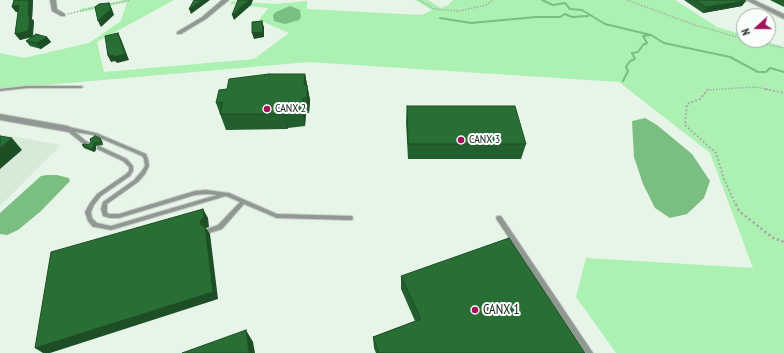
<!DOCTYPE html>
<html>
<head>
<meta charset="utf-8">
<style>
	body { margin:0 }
	#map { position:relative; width:784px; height:353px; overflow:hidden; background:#e7f4e8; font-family:"PT Sans Narrow",sans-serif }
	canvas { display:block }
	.north { position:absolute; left:736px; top:8px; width:40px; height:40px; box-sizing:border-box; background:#f9fefa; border:1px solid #a4a9a5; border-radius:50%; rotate:249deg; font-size:11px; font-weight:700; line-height:16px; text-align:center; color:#252a26 }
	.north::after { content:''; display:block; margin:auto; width:14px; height:18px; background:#a1145c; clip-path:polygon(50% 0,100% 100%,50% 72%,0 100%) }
</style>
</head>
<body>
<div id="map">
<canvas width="784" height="353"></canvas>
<div class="north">N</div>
</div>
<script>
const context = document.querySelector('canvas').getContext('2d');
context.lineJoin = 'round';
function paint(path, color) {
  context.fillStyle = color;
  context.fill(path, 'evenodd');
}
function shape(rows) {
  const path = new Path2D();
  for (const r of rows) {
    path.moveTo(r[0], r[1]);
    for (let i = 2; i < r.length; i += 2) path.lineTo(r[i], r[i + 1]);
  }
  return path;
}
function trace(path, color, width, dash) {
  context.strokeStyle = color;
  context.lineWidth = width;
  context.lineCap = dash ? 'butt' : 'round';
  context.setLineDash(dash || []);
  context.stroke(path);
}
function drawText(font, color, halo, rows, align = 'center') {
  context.font = font + ' "PT Sans Narrow",sans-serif';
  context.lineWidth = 4;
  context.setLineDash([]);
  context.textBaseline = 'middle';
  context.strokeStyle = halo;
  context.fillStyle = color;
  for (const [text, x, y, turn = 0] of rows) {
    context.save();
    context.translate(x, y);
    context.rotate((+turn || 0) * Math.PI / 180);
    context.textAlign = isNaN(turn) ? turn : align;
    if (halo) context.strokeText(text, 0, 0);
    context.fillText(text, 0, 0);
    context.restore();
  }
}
paint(shape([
	[0,134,61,145,0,206]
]), '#d7ead8');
paint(shape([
	[124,0,174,0,97,42,104,72,254,59,289,33,259,20,268,8,230,4,232,1,274,4,307,1,307,9,422,15,432,10,415,0,428,0,441,8,448,5,453,0,675,0,717,27,744,35,744,40,761,40,784,47,784,353,616,353,576,297,586,258,753,268,710,153,619,82,309,62,0,89,0,53,24,58,89,43,121,21,127,2,81,12,80,9]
]), '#acf0b2');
paint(shape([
	[290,6,300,10,301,17,299,20,285,24,274,21,273,15,276,12],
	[645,118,657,125,692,154,710,181,704,198,687,214,670,218,655,208,643,184,634,157,632,121],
	[47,175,57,175,69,178,70,181,41,211,18,230,7,235,0,234,0,213,41,176]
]), '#7abf81');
trace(shape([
	[542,0,553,5,565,3,570,9,582,10,605,24,651,35,664,43,730,57,758,72,766,72,770,68,784,72],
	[440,18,471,23,536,17,560,17,565,14,572,17,588,16],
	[623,81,628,71,626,67,630,61,635,59,632,53,638,52,643,45,647,43,643,36,650,35]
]), '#7abf81', 2);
const lane = shape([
	[27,86,81,86,83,87,81,88,27,88,0,91,0,89,27,86],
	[69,127,96,133,146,154,148,159,149,166,145,174,138,182,107,204,107,213,110,214,119,214,195,191,206,190,229,193,277,214,350,216,352,216,353,218,352,220,350,220,277,218,244,204,222,229,209,233,207,233,206,231,207,229,218,225,240,202,226,196,111,230,95,227,93,227,88,221,85,212,90,203,97,194,126,174,129,171,129,167,123,161,97,149,97,147,99,146,127,159,133,166,133,171,130,176,101,196,94,205,91,212,92,218,97,223,111,226,217,195,206,194,195,195,119,218,110,218,103,216,101,209,103,202,134,180,141,172,145,166,144,159,142,156,93,135,75,132,86,141,92,144,92,145,90,147,82,143,66,130,66,128,69,127],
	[497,216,501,216,593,353,586,353,497,220,496,218,497,216]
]);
const street = shape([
	[50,0,56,0,57,9,65,14,65,16,61,16,52,11,50,0],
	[222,0,229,0,206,19,181,34,177,34,177,32,202,17,222,0],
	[746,0,754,0,784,14,784,19,746,0],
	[0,114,68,126,73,129,68,132,0,120,0,114]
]);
trace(lane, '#c4d0c5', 2);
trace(street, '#c4d0c5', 2);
trace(shape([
	[420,0,434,9,459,11,486,5,493,0],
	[627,0,695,25,744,39],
	[107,5,130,0],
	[68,14,97,7],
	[746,40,784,48],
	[707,90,756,87,770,90]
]), '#a5afa6', 1.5, [1.5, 1.5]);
trace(shape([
	[708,89,700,99,687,104,685,125,716,153,724,179,736,205],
	[765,89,784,93]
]), '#a5afa6', 2, [2, 2]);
trace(shape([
	[736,204,739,211,773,238,784,242]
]), '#a5afa6', 2.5, [2.5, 2.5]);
paint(lane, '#919792');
paint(street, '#919792');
paint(shape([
	[14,0,33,0,32,19,34,21,33,37,47,37,51,42,41,49,30,46,26,41,31,37,20,40,15,34,18,12,16,12,12,7],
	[684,0,744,0,742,6,703,13],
	[770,0,784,0,784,7],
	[305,74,310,100,309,113,306,113,305,126,288,128,287,129,226,130,216,103,227,89],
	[407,106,526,144,521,159,408,159,406,122],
	[100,138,102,141,103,145,96,146,96,150,94,152,84,148,82,145,89,145],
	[401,276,585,353,376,353,374,348,373,337,415,321,401,289]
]), '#235f2e');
paint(shape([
	[29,0,33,0,32,19,34,21,32,37,20,40,15,34],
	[202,0,210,0,191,14,189,9],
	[249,0,253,0,251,5,234,20,232,15],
	[746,1,742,6,703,13,706,7],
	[109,3,112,9,114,15,101,27,98,21],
	[19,5,23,11,16,12,12,7],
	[262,21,264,27,264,37,254,39,252,33],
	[118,33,121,39,129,60,117,63,115,61,111,62,108,56,113,55],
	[47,37,51,42,41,49,37,43],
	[305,74,310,100,309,113,304,85],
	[303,98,306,113,305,126,302,111],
	[284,112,288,128,287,129,284,114],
	[12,138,22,150,0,169,0,148],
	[100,138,102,141,103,145,101,142],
	[94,143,96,146,96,150,94,152,91,149],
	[203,209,208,218,209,227,206,228,210,234,218,299,50,353,43,353,35,348,205,232,200,223],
	[246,330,253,342,255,353,249,353]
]), '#1d4e25');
const building = shape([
	[14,0,29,0,28,16,30,16,28,31,15,34,19,5,12,7,14,0],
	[194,0,202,0,189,9,194,0],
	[238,0,249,0,232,15,238,0],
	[695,0,744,0,746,1,706,7,695,0],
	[109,3,111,9,98,21,95,7,99,4,109,3],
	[262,21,263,32,252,33,252,22,262,21],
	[118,33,125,54,113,57,113,55,108,56,105,36,118,33],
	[36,34,47,37,37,43,26,41,36,34],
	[269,74,305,74,304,85,307,85,307,98,303,98,302,111,284,112,284,114,220,114,223,102,216,103,219,90,227,89,229,79,269,74],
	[407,106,515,106,526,144,408,144,407,106],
	[0,136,12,138,0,148,0,136],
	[95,136,100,138,101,142,94,143,94,147,91,149,82,145,84,144,89,145,91,142,90,139,95,136],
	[203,209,204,218,201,220,200,223,202,226,205,226,213,292,35,348,51,252,203,209],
	[509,238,585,353,379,353,373,337,421,319,401,276,509,238],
	[246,330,249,353,182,353,246,330]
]);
paint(building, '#296f35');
trace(building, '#1d4e25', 1);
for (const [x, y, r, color] of [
	[267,109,4,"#a1145c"],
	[461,140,4,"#a1145c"],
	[475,310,4,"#a1145c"]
]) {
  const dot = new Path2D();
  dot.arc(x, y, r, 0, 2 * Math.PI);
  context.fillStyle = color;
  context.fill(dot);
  trace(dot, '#f9fefa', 1.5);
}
drawText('12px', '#252a26', '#f9fefa', [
	["CANX 2",275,109],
	["CANX 3",469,140]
], 'left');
drawText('14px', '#252a26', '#f9fefa', [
	["CANX 1",483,310]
], 'left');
</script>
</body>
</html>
